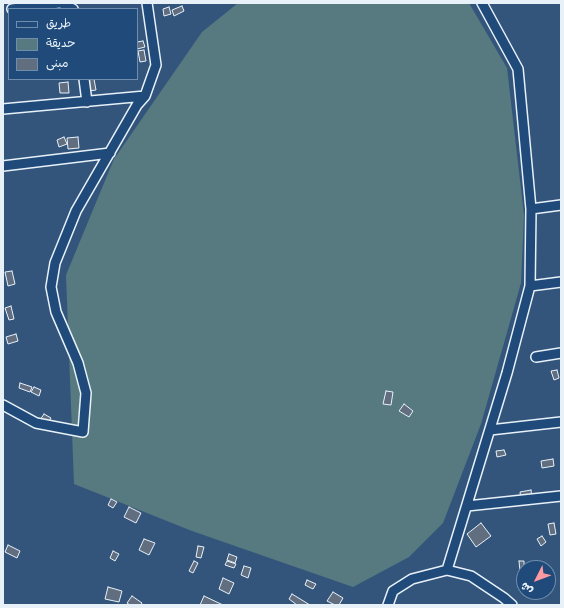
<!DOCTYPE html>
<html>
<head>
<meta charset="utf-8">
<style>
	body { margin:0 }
	#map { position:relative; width:564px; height:608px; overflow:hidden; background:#33557c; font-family:"Gochi Hand","Playpen Sans Arabic",sans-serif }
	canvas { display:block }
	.frame { position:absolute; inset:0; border:4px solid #e8f1f8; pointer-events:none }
	.legend { position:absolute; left:8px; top:8px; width:130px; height:72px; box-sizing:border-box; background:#1f4a7a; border:1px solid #6f8dac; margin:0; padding:5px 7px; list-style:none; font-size:12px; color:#e8f1f8 }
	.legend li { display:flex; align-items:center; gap:8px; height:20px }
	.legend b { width:20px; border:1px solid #6f8dac }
	.north { position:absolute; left:516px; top:560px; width:40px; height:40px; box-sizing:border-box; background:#1f4a7a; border:1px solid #6f8dac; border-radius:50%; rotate:228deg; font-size:11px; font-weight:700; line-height:16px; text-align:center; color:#e8f1f8 }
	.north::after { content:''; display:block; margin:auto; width:14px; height:18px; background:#ff9aa2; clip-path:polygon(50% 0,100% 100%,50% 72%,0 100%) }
</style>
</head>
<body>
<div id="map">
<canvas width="564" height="608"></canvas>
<div class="frame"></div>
<ul class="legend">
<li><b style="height:5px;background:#1f4a7a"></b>طريق</li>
<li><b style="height:11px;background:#577a80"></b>حديقة</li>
<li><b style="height:11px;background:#616e80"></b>مبنى</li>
</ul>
<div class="north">ش</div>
</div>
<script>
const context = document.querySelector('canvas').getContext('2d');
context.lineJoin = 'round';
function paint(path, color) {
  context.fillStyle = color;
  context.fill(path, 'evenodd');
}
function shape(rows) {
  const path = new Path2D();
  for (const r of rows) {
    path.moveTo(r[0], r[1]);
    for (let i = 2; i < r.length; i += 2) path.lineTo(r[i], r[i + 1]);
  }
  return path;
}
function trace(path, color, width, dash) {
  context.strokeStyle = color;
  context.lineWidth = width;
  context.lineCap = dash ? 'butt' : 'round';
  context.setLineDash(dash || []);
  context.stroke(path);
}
paint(shape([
	[238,3,469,3,507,68,524,215,521,283,481,424,443,523,409,557,353,587,192,531,74,484,66,275,114,159,202,32]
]), '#577a80');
const building = shape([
	[182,6,184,11,174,16,172,10,182,6],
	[169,7,171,14,164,16,163,9,169,7],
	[143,41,145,47,137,49,137,42,143,41],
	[144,50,146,61,140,62,138,51,144,50],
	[94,79,96,90,89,91,87,80,94,79],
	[68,82,69,93,60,93,59,83,68,82],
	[64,137,67,144,59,147,57,140,64,137],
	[78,137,79,148,68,149,67,138,78,137],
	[12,271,15,284,8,286,5,272,12,271],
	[11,306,14,319,9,320,5,308,11,306],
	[16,334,18,341,8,344,6,337,16,334],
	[557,370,559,378,554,380,551,371,557,370],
	[20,383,32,387,30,392,19,388,20,383],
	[34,387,41,390,39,396,31,392,34,387],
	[386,391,393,392,391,405,383,404,386,391],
	[404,404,413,411,409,417,399,411,404,404],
	[44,414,51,418,47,425,40,420,44,414],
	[504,450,506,455,497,457,496,451,504,450],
	[553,459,554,466,542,468,541,461,553,459],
	[531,490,532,498,521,500,520,492,531,490],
	[111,499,117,502,113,508,108,505,111,499],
	[129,507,141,513,136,523,124,517,129,507],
	[481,523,491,536,476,547,467,534,481,523],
	[554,523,556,534,550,535,548,524,554,523],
	[542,536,546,542,541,546,537,539,542,536],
	[144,539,155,543,149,555,139,550,144,539],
	[8,545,20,551,17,558,5,552,8,545],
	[198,546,204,547,201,558,196,557,198,546],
	[113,551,119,554,115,561,110,558,113,551],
	[229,554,237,557,235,563,227,560,229,554],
	[194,561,198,563,193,573,189,571,194,561],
	[227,561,236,564,234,568,225,565,227,561],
	[519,561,524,561,524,571,520,571,519,561],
	[244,566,251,568,248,578,241,575,244,566],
	[223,578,234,583,229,594,219,589,223,578],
	[307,580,316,584,313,589,305,585,307,580],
	[108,587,122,591,119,602,105,599,108,587],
	[333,592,343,598,339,605,335,605,327,601,333,592],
	[292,594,310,605,297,605,289,599,292,594],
	[132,596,142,603,141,605,130,605,127,603,132,596],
	[204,596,223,605,200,605,204,596]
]);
paint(building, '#616e80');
trace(building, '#e8f1f8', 1);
const street = shape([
	[61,3,73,9],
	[12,9,59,3],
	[84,79,87,102],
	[3,109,145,96],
	[3,166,110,153],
	[531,209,561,205],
	[530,286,561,282],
	[536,357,561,353],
	[3,405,36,423,83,432,86,393,78,363,56,312,51,287,55,263,76,211,137,105,145,96,156,65,147,3],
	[490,430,561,422],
	[467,506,561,496],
	[447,570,507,373,530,286,531,209,518,69,482,3],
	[388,605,393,591,412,579,447,570,471,576,504,598,512,605]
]);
trace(street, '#e8f1f8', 12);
trace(street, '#1f4a7a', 9);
</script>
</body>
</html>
